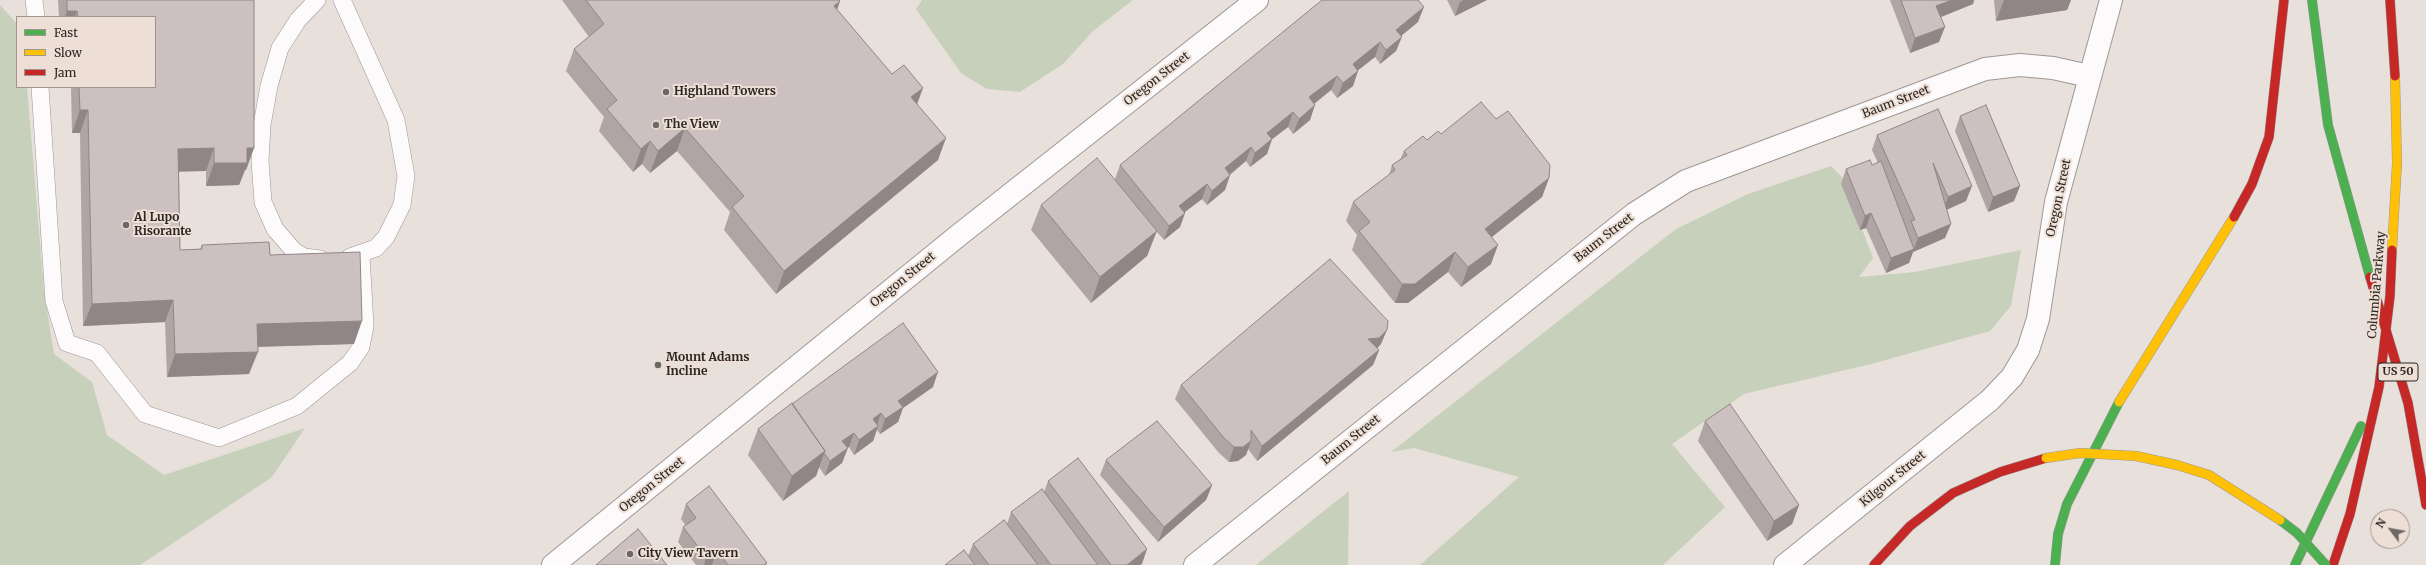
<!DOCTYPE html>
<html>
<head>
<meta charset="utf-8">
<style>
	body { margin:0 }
	#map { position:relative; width:2426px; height:565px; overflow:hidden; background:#e8e0db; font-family:Merriweather,serif }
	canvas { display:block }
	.legend { position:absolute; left:16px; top:16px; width:140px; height:72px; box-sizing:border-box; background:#eddfd6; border:1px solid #a0958f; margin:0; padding:5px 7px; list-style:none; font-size:12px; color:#2c2724 }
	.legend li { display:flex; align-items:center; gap:8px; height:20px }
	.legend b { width:20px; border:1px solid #a0958f }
	.north { position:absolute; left:2370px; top:509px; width:40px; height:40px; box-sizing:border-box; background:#eddfd6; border:1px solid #a0958f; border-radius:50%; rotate:302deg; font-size:11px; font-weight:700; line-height:16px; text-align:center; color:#2c2724 }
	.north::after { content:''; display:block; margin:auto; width:14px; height:18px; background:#6e6864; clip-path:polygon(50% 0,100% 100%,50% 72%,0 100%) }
</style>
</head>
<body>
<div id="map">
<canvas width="2426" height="565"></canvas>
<ul class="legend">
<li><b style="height:5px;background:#4caf50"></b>Fast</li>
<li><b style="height:5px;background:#ffc107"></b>Slow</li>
<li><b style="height:5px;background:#c62828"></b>Jam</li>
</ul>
<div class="north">N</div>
</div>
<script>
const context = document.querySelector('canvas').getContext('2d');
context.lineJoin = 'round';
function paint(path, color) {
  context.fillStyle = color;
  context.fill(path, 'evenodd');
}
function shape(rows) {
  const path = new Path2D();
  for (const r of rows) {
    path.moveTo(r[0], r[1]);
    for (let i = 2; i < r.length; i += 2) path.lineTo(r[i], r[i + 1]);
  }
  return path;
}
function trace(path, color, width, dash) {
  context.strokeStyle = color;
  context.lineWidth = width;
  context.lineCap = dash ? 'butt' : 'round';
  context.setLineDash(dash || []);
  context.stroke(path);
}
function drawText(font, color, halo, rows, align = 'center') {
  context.font = font + ' Merriweather,serif';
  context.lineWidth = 4;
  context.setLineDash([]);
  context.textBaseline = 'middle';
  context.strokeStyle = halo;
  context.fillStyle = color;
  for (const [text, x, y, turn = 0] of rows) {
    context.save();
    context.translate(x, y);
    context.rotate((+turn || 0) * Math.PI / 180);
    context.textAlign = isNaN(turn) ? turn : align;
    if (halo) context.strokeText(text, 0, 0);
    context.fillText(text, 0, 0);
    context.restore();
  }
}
paint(shape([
	[922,0,1133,0,1093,31,1063,64,1020,92,987,89,961,73,916,9],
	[0,5,17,24,17,87,27,87,44,291,54,354,92,382,107,435,164,475,305,428,272,477,140,565,0,565],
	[1831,166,1842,177,1873,258,1859,277,1915,272,2021,250,2011,306,1990,331,1871,364,1744,394,1672,444,1725,507,1663,565,1420,565,1519,477,1414,448,1391,452,1676,229,1748,194],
	[1349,491,1348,565,1256,565]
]), '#c7d0bb');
const lane = shape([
	[34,0,36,17],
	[317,0,298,20,280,48,269,86,262,125,260,161,263,202,275,229,294,251,304,257,320,259],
	[342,0,396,120,406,176,402,205,386,237,376,248,350,257],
	[40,87,54,301,67,343,97,353,145,414,219,438,297,406,350,363,361,347,365,326,361,255]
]);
const street = shape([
	[553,565,959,235,1257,0],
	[1195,565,1634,214,1686,181,1985,69,2020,65,2053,68,2089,76],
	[1785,565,1990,400,2012,377,2028,350,2038,319,2056,202,2111,0]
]);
const fast = shape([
	[2312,0,2328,125,2370,277],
	[2055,565,2058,534,2067,504,2119,402],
	[2295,565,2361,426]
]);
const slow = shape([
	[2392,250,2397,163,2395,76],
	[2119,402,2234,217]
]);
const jam = shape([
	[2390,0,2395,76],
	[2234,217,2252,184,2269,137,2284,0],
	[2370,277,2408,403,2426,505],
	[1874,565,1910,526,1953,493,2000,472,2046,458],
	[2333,565,2350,514,2379,387,2390,296,2392,250]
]);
trace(lane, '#9e9794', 18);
trace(street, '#9e9794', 24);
trace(fast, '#9e9794', 10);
trace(slow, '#9e9794', 10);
trace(jam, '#9e9794', 10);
trace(lane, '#fcfafa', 17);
trace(street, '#fcfafa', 22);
trace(fast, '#4caf50', 9);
trace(slow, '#ffc107', 9);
trace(jam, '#c62828', 9);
const fastBridge = shape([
	[2280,520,2297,533,2326,565]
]);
const slowBridge = shape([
	[2046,458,2080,453,2136,456,2177,465,2209,475,2280,520]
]);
trace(fastBridge, '#9e9794', 10, []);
trace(slowBridge, '#9e9794', 10, []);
trace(fastBridge, '#4caf50', 9);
trace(slowBridge, '#ffc107', 9);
paint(shape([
	[58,0,254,0,254,148,246,170,245,170,239,185,206,186,206,171,179,171,180,250,200,249,202,245,270,255,354,344,257,347,249,374,167,377,165,322,83,326,80,133,72,133,71,87,155,87,155,17,59,17],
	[562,0,839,0,840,1,837,10,917,104,938,160,776,294,724,230,730,212,677,151,650,173,642,164,633,172,599,131,604,117,566,71,574,49,589,37],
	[1447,0,1487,0,1455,16],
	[1890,0,1974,0,1973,4,1941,17,1939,42,1910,53],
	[1994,0,2071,0,2067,10,1996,21],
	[1418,22,1401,36,1396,51,1380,64,1375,57,1358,70,1353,86,1337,98,1331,90,1314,104,1310,120,1293,134,1288,127,1272,139,1267,154,1250,167,1246,161,1230,175,1225,190,1207,205,1202,199,1185,212,1180,227,1164,240,1156,231,1147,256,1091,303,1031,230,1041,205,1115,179,1120,165],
	[1938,109,1966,201,1947,210,1945,238,1913,252,1909,263,1886,273,1866,228,1860,230,1841,184,1846,169,1872,165,1878,163,1872,150,1877,135],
	[1960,116,2020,186,2014,201,1988,212,1955,131],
	[1441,134,1549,178,1542,197,1492,237,1491,264,1461,287,1448,272,1408,303,1395,303,1352,250,1357,235,1346,221,1353,202,1389,175,1392,165,1400,160,1404,151,1427,140],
	[1381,344,1377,349,1379,350,1373,365,1257,461,1248,449,1246,455,1238,461,1229,462,1219,453,1175,399,1181,385],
	[933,387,903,408,898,422,880,434,877,430,873,441,854,455,849,447,847,448,842,463,825,476,819,467,816,476,783,501,748,455,758,429,792,404],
	[1705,421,1799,505,1792,524,1767,541,1698,441],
	[1106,460,1212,485,1206,500,1158,542,1100,475],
	[1048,481,1142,564,1140,565,945,565,968,556,973,544,1007,524,1011,512,1044,492],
	[686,504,767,563,766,565,696,565,678,542,683,527,686,526,681,519]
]), '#b0a5a5');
paint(shape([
	[1464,0,1487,0,1455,16,1460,2],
	[1952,0,1974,0,1973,4,1931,21,1936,6],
	[2004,0,2071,0,2067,10,1996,21],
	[840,1,832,24,834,6],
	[1424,7,1418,22,1391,44,1396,30],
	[67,11,77,11,75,17,65,17],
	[1945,27,1939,42,1910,53,1915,38],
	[1402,37,1396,51,1380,64,1386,50],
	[1380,42,1375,57,1347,79,1353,64],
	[1358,71,1353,86,1337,98,1343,83],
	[1337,76,1331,90,1304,112,1309,97],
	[923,88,915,110,911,97],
	[1315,105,1310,120,1293,134,1299,119],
	[80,110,88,110,80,133,72,133],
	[1293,112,1288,127,1262,147,1267,133],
	[685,128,677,151,650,173,658,151],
	[946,138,938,160,776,294,784,271],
	[1272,139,1267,154,1250,167,1255,153],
	[650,141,642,164,633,172,641,149],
	[1251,147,1246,161,1219,183,1225,168],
	[214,148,206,171,170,172,178,149],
	[247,148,254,148,246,170,245,170,239,185,206,186,214,163],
	[1230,175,1225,190,1207,205,1212,191],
	[1549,178,1542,197,1478,248,1485,229],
	[1207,184,1202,199,1174,220,1179,206],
	[1972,186,1966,201,1943,211,1948,197],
	[2020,186,2014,201,1988,212,1993,197],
	[1185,213,1180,227,1164,240,1169,226],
	[1871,213,1866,228,1860,230,1865,216],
	[1951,224,1945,238,1913,252,1909,263,1886,273,1891,258,1914,249,1918,238],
	[1157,231,1147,256,1091,303,1100,277],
	[1498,245,1491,264,1461,287,1468,267],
	[1455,252,1448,272,1408,303,1395,303,1402,284],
	[173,300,165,322,83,326,92,304],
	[362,321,354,344,248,347,257,324],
	[1387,330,1381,344,1373,352,1368,339],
	[1379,350,1373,365,1257,461,1262,446],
	[258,352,249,374,167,377,175,354],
	[938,372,933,387,903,408,898,422,880,434,885,419,898,401],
	[881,413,876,428,878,426,873,441,854,455,859,440,873,419],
	[854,433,849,447,836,455,842,441],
	[1251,441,1246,455,1238,461,1229,462,1234,447],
	[848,448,842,463,825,476,830,461],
	[825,451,816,476,783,501,792,476],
	[1212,485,1206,500,1158,542,1164,527],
	[1799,505,1792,524,1767,541,1774,521],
	[1147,549,1142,564,1140,565,1127,565],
	[717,550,712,565,704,565,706,557]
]), '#908686');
const building = shape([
	[67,0,254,0,254,148,247,148,247,163,214,163,214,148,178,149,180,250,202,249,202,245,269,242,270,255,360,252,362,321,257,324,258,352,175,354,173,300,92,304,88,110,80,110,79,87,155,87,155,17,78,17,77,11,67,11,67,0],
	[586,0,839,0,840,1,834,6,892,74,904,65,923,88,911,97,946,138,784,271,732,207,744,196,685,128,658,151,650,141,641,149,607,109,617,100,574,49,604,24,586,0],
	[1322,0,1418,0,1424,7,1396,30,1402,37,1386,50,1380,42,1353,64,1358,71,1343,83,1337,76,1309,97,1315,105,1299,119,1293,112,1267,133,1272,139,1255,153,1251,147,1225,168,1230,175,1212,191,1207,184,1179,206,1185,213,1169,226,1120,165,1322,0],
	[1901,0,1952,0,1936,6,1945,27,1915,38,1901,0],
	[1481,102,1496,119,1508,111,1550,165,1549,178,1485,229,1498,245,1468,267,1455,252,1415,284,1402,284,1359,231,1370,222,1353,202,1395,170,1392,165,1407,155,1404,151,1423,136,1427,140,1438,131,1441,134,1481,102],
	[1986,105,2020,186,1993,197,1960,116,1986,105],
	[1938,109,1972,186,1948,197,1933,163,1951,224,1918,238,1911,221,1915,220,1877,135,1938,109],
	[1097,158,1157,231,1100,277,1041,205,1097,158],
	[1870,160,1872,165,1881,161,1914,249,1891,258,1871,213,1865,216,1846,169,1870,160],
	[1330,259,1388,321,1387,330,1379,338,1368,339,1379,350,1262,446,1251,430,1251,441,1243,447,1234,447,1224,438,1181,385,1330,259],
	[903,323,938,372,898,401,903,407,885,419,881,413,873,419,878,426,859,440,854,433,842,441,848,448,830,461,824,453,825,451,792,404,903,323],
	[792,403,825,451,792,476,758,429,792,403],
	[1730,404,1799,505,1774,521,1705,421,1730,404],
	[1157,421,1212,485,1164,527,1106,460,1157,421],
	[1078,458,1147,549,1127,565,1111,565,1048,481,1078,458],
	[709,486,767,563,764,565,728,565,717,550,706,557,683,527,696,518,686,504,709,486],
	[1042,489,1098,565,1051,565,1011,512,1042,489],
	[1004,520,1038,565,989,565,973,544,1004,520],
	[638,529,667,565,596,565,638,529],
	[964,550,975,565,945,565,964,550]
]);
paint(building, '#cdc0c0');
trace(building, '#908686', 1);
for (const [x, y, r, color] of [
	[666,92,4,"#6e6864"],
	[656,125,4,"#6e6864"],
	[126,225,4,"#6e6864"],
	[658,365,4,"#6e6864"],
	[630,554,4,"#6e6864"]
]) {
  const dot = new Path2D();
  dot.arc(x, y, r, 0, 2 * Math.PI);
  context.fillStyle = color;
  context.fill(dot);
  trace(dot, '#eddfd6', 1.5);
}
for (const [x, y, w] of [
	[2398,372,40]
]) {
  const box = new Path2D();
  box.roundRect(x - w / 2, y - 9, w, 18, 3);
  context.fillStyle = '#eddfd6';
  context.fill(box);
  trace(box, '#2c2724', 1);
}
drawText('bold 11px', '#2c2724', null, [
	["US 50",2398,372]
]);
drawText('12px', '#2c2724', '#eddfd6', [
	["Oregon Street",1157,79,-38],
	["Baum Street",1896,102,-21],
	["Oregon Street",2059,198,-78],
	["Baum Street",1604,238,-38],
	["Oregon Street",903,280,-39],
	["Columbia Parkway",2377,285,-85],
	["Baum Street",1351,440,-39],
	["Kilgour Street",1893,479,-39],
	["Oregon Street",652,485,-39]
]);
drawText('bold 12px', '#2c2724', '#eddfd6', [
	["Highland Towers",674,92],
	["The View",664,125],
	["Al Lupo",134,218],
	["Risorante",134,232],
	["Mount Adams",666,358],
	["Incline",666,372],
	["City View Tavern",638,554]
], 'left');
</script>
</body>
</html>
